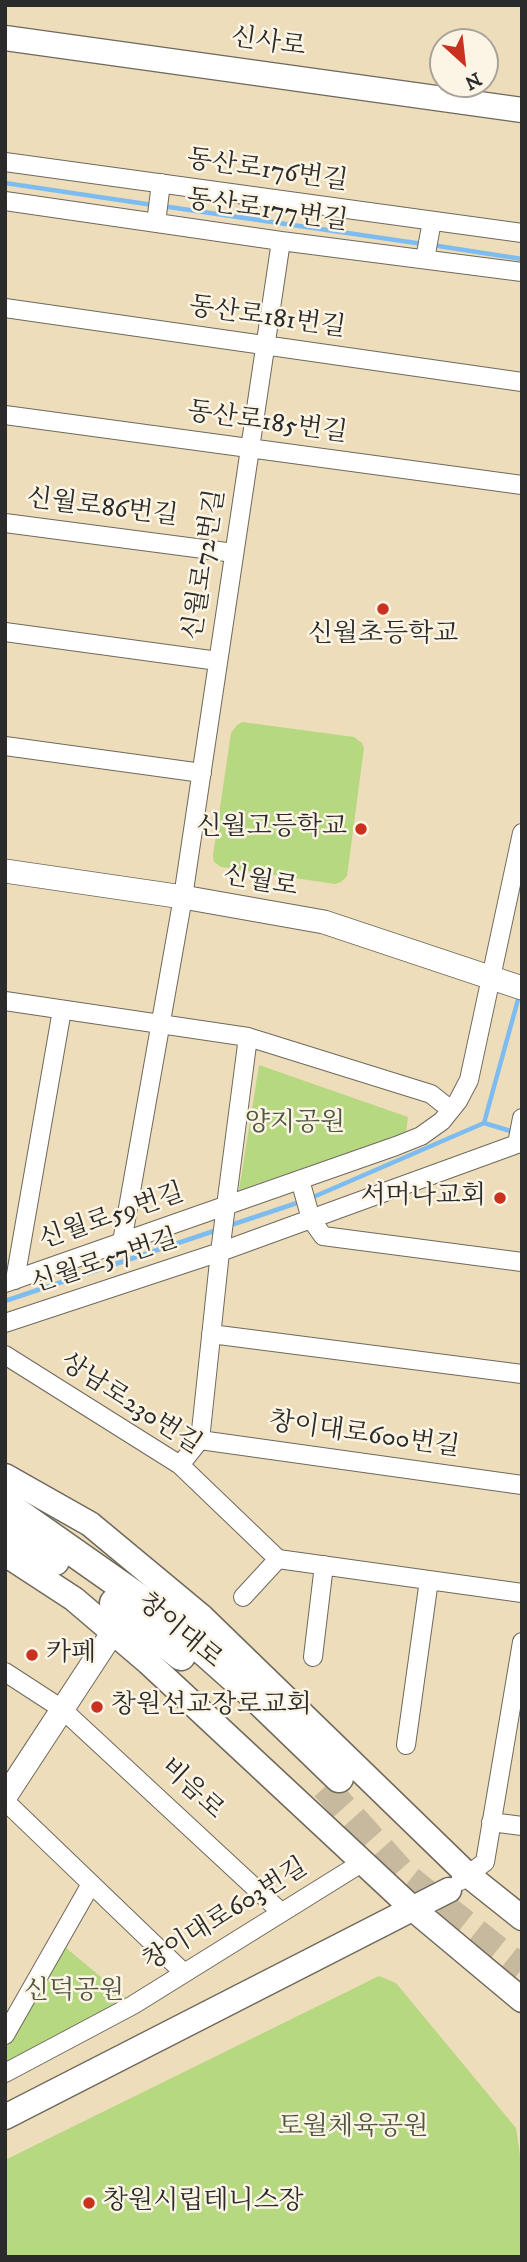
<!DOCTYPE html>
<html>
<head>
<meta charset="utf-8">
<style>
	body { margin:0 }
	#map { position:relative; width:527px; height:2262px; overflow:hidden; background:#eeddba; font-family:"IM FELL DW Pica",serif }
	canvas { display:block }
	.frame { position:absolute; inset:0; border:7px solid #2b2b2b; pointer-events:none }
	.north { position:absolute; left:429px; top:28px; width:70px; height:70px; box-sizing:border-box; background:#fcf5e5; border:2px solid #a8a49b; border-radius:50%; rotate:153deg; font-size:19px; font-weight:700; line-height:28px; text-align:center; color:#2b2b2b }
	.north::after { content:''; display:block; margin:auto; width:24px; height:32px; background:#c8321e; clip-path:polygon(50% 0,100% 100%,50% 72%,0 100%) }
</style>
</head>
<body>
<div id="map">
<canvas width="527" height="2262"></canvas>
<div class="frame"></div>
<div class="north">N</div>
</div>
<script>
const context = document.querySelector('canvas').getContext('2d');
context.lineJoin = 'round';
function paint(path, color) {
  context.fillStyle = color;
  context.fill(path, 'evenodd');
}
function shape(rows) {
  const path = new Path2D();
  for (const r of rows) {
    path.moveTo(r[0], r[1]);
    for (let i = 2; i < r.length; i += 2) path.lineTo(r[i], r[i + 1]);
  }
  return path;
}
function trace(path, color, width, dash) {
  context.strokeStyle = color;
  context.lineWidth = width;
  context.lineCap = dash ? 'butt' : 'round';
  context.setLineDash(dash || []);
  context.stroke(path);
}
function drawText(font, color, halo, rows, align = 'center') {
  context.font = font + ' "IM FELL DW Pica","Noto Serif KR",serif';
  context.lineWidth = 5;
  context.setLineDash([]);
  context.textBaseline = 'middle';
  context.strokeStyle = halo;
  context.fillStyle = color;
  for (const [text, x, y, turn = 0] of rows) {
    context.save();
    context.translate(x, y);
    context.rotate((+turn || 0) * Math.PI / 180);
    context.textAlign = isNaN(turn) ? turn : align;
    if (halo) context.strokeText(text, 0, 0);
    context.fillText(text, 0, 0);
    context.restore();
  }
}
paint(shape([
	[242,722,354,737,362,743,364,748,347,876,341,882,335,884,221,867,214,862,213,855,231,733,237,725],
	[259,1065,408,1117,406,1133,239,1190],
	[65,1947,126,1998,5,2067,5,2050],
	[379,1976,396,1983,516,2128,522,2169,522,2257,5,2257,5,2160]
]), '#b5d881');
trace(shape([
	[5,183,153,205],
	[162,206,423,244],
	[432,245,522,259],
	[484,1123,514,1132],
	[311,1198,484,1123,519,996],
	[228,1226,303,1201],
	[5,1301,217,1230]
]), '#7cbcf0', 4.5);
trace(shape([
	[325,1787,406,1877,522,1969]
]), '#c7b99d', 28, [28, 14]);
const minor = shape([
	[5,162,522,233],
	[5,201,281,241,522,272],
	[156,223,161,183],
	[425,259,432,221],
	[5,308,522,382],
	[5,415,522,485],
	[5,523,234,553],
	[5,632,218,661],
	[5,746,202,773],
	[5,1001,248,1037,431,1094,451,1110],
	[300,1180,311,1219,323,1236,522,1262],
	[122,1242,183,897,281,241],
	[15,1280,62,1010],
	[5,1283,396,1146,421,1136,442,1121,458,1101,469,1080,522,833],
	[5,1323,220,1252,517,1144,522,1118],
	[211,1334,522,1374],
	[5,1355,180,1465,278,1559,522,1593],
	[200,1440,522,1485],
	[180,1465,200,1440,220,1252,248,1037],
	[243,1597,278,1559],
	[313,1657,324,1565],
	[5,1672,62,1709,281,1912],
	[406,1745,429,1580],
	[5,1801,183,1972],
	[491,1822,522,1826],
	[460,1881,485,1862,522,1642],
	[5,2035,91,1884],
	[5,2073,133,2005,363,1862]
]);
const tertiary = shape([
	[5,871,183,897,324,922,522,988],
	[5,1797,113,1632]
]);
const secondary = shape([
	[5,38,522,110],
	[5,1476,90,1524,202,1617,468,1875,522,1918],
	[5,1554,74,1599,148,1662,412,1908,522,2000],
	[5,2117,449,1890]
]);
const primary = shape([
	[5,1504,163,1615,253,1695,339,1778],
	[5,1528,55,1561],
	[114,1603,181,1656]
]);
trace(minor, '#6f695d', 20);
trace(tertiary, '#6f695d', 25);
trace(secondary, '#6f695d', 27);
trace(primary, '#6f695d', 31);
trace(minor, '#fff', 18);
trace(tertiary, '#fff', 23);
trace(secondary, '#fff', 24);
trace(primary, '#fff', 28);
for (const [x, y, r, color] of [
	[383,609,7,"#c8321e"],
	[361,829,7,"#c8321e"],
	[500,1198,7,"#c8321e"],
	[32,1655,7,"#c8321e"],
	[97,1707,7,"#c8321e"],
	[89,2203,7,"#c8321e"]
]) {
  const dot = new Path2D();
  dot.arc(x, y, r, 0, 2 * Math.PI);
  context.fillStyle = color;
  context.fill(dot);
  trace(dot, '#fcf5e5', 2.5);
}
drawText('26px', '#2b2b2b', '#fcf5e5', [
	["신사로",268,44,8],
	["동산로176번길",267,172,8],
	["동산로177번길",267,212,8],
	["동산로181번길",267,319,8],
	["동산로185번길",267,424,8],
	["신월로86번길",102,509,7],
	["신월로72번길",206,565,-81],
	["신월로",260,883,10],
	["신월로59번길",112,1218,-19],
	["신월로57번길",105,1263,-18],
	["상남로230번길",130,1405,33],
	["창이대로600번길",364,1436,8],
	["창이대로",179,1632,40],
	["비음로",191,1790,43],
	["창이대로603번길",226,1916,-32]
]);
drawText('26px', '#2b2b2b', '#fcf5e5', [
	["신월초등학교",383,636,"center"],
	["신월고등학교",347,829,"right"],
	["서머나교회",486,1198,"right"],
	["카페",46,1655],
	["창원선교장로교회",111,1707],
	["창원시립테니스장",103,2203]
], 'left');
drawText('26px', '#4e5640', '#fcf5e5', [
	["양지공원",295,1125],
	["신덕공원",74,1993],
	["토월체육공원",353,2129]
]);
</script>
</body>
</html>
